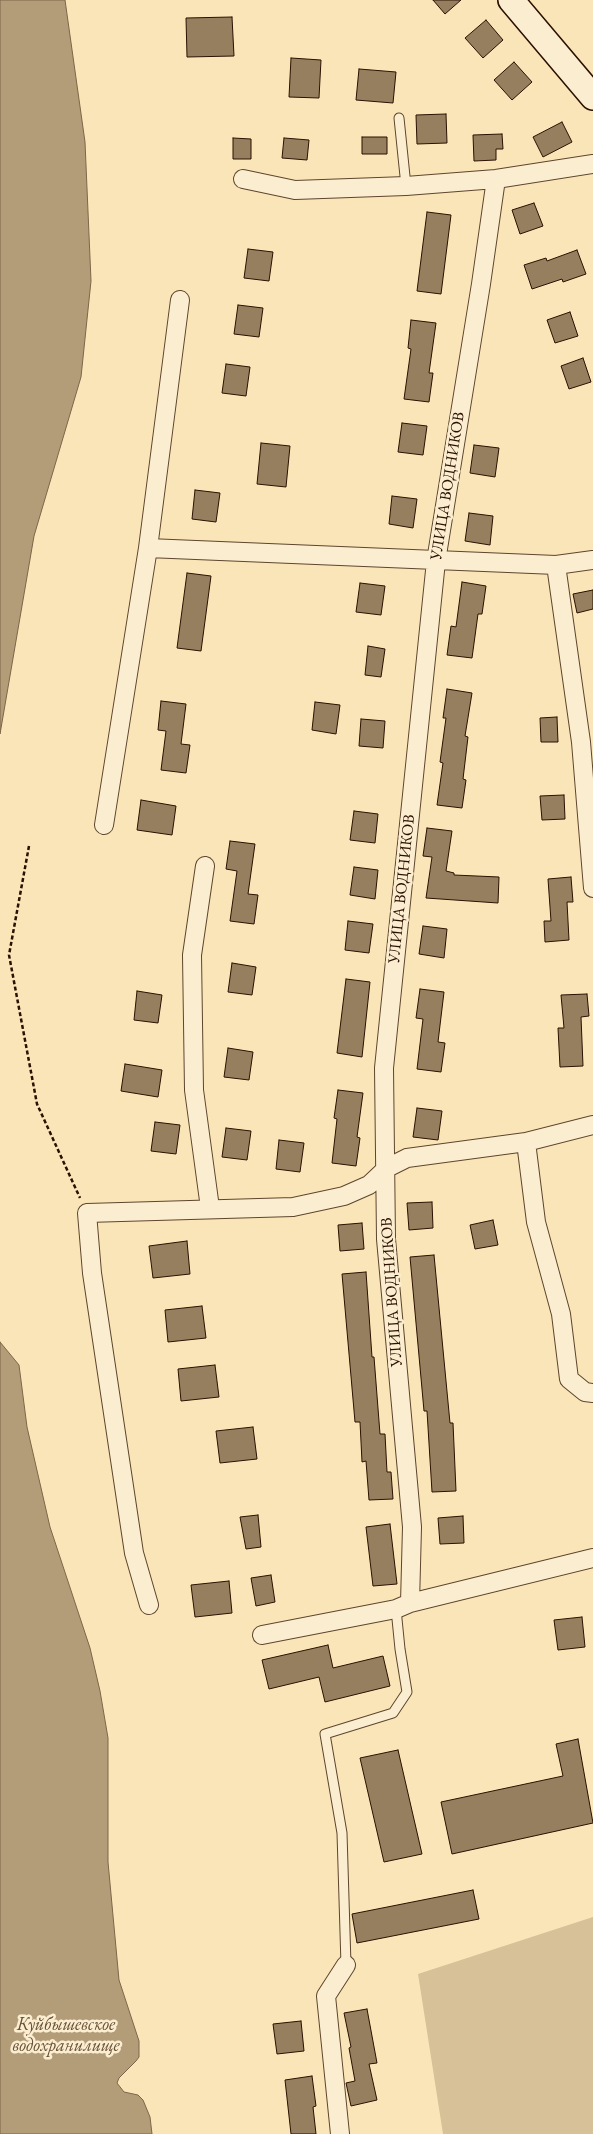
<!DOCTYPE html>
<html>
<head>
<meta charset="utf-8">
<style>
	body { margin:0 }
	canvas { display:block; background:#f9e5b7 }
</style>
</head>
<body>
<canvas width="593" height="2134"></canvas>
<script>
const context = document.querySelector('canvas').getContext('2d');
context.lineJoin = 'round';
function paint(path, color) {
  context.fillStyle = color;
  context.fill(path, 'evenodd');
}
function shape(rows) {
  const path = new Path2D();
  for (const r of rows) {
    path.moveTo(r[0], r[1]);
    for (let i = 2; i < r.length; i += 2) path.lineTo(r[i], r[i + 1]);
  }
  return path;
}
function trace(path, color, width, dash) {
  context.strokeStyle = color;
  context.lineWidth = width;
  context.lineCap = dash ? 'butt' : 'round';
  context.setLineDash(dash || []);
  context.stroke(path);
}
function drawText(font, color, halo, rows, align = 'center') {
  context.font = font + ' "EB Garamond",serif';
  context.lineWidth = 5;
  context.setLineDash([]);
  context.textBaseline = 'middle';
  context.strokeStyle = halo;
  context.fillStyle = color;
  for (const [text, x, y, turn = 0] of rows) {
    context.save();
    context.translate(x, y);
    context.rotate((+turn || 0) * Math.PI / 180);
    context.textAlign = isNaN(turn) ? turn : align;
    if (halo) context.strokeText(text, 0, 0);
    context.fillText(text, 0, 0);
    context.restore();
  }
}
paint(shape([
	[593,1917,593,2134,443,2134,418,1974]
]), '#d6c198');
const water = shape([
	[0,0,65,0,85,142,91,281,81,377,34,536,0,734,0,0],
	[0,1342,19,1365,27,1427,50,1527,90,1648,100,1691,108,1738,108,1862,119,1980,139,2041,139,2057,136,2061,119,2078,117,2083,124,2092,138,2095,143,2100,150,2117,152,2134,0,2134,0,1342]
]);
paint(water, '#b39d79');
trace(water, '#7d6549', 1);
const building = shape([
	[433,0,461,0,445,14,433,0],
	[232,17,234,56,187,57,186,18,232,17],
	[486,20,503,40,483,58,465,38,486,20],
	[291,58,321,60,319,98,289,97,291,58],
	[514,62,532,82,512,100,494,80,514,62],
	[359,69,396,72,393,103,356,100,359,69],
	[446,114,447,143,417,144,416,115,446,114],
	[562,122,572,142,543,157,533,137,562,122],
	[502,134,503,149,496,149,496,160,474,161,473,135,502,134],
	[362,137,387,137,387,154,362,154,362,137],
	[233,138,251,139,251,159,233,159,233,138],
	[284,138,309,140,307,160,282,158,284,138],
	[534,203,543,226,520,234,512,210,534,203],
	[427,212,451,215,441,294,417,291,427,212],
	[248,249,273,252,269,281,244,278,248,249],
	[577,250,586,274,563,282,562,279,532,289,524,265,546,258,547,261,577,250],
	[238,305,263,308,259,337,234,334,238,305],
	[570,312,578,336,555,343,547,320,570,312],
	[411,320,436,323,429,373,433,373,429,402,404,399,411,349,408,348,411,320],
	[583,358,591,382,569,389,561,366,583,358],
	[226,364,250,367,246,396,222,393,226,364],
	[402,423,427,426,423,455,398,452,402,423],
	[261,443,290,446,286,487,257,484,261,443],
	[474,445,499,448,495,477,470,473,474,445],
	[195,490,220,493,216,522,192,519,195,490],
	[392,496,417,499,413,528,389,524,392,496],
	[469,513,493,516,490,545,465,541,469,513],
	[187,573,211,576,201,651,177,648,187,573],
	[462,582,486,586,482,614,478,614,472,658,447,655,451,626,456,627,462,582],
	[360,583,385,586,381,615,356,612,360,583],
	[593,590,593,609,577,613,573,594,593,590],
	[368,646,385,649,381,677,365,675,368,646],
	[447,689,472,693,465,736,468,737,463,779,466,780,462,808,437,805,443,763,440,762,446,718,443,718,447,689],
	[161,701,186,704,181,744,190,745,186,773,161,770,166,731,158,730,161,701],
	[315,702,340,705,336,734,312,730,315,702],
	[557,717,558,742,541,742,540,718,557,717],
	[361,719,385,721,383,748,359,746,361,719],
	[564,795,565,819,542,820,540,796,564,795],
	[141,800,176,806,172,835,137,830,141,800],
	[354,811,378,814,375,843,350,840,354,811],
	[427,828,452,831,446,871,454,873,454,875,499,877,498,903,426,898,432,857,423,856,427,828],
	[230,841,255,844,248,894,258,895,254,924,230,921,237,871,226,869,230,841],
	[354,867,378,870,375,899,350,895,354,867],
	[571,877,573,902,567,902,569,940,545,942,544,921,551,921,548,879,571,877],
	[348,921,373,924,369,953,345,950,348,921],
	[423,926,447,929,444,958,419,954,423,926],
	[232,963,256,967,252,995,228,992,232,963],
	[346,979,370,982,362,1057,337,1053,346,979],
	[420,989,444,992,438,1042,445,1043,441,1072,417,1069,423,1019,416,1018,420,989],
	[137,991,162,995,158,1023,134,1020,137,991],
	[587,994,589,1016,581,1017,583,1066,560,1067,558,1028,564,1028,561,995,587,994],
	[228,1048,253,1052,249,1080,224,1077,228,1048],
	[125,1064,162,1070,158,1097,121,1091,125,1064],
	[338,1090,363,1093,357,1137,360,1138,356,1166,332,1163,337,1119,334,1118,338,1090],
	[417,1108,442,1111,438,1140,413,1137,417,1108],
	[155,1122,180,1125,176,1154,151,1151,155,1122],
	[226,1128,251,1131,247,1160,222,1157,226,1128],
	[279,1140,304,1143,300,1172,276,1169,279,1140],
	[432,1202,433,1228,409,1230,407,1203,432,1202],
	[493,1220,498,1245,475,1249,470,1225,493,1220],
	[362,1223,364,1249,340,1251,338,1225,362,1223],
	[187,1241,190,1274,153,1278,149,1246,187,1241],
	[434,1255,450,1423,453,1423,456,1491,432,1492,427,1411,424,1411,410,1257,434,1255],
	[366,1272,372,1357,374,1357,380,1434,385,1434,387,1472,391,1472,393,1499,369,1500,366,1461,362,1462,360,1422,355,1422,342,1274,366,1272],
	[202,1306,206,1338,168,1342,165,1310,202,1306],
	[215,1365,219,1397,181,1401,178,1369,215,1365],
	[253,1427,257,1459,220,1463,216,1431,253,1427],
	[258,1515,261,1547,246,1549,240,1517,258,1515],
	[463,1516,464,1543,440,1544,438,1518,463,1516],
	[390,1524,397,1584,373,1586,366,1527,390,1524],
	[271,1575,275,1602,256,1606,251,1578,271,1575],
	[229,1581,232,1613,195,1617,191,1585,229,1581],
	[582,1617,585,1647,558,1650,554,1620,582,1617],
	[328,1645,333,1668,383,1656,390,1686,325,1702,319,1677,269,1689,262,1660,328,1645],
	[578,1739,593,1823,452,1854,441,1802,563,1776,556,1744,578,1739],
	[398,1750,422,1854,384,1862,360,1758,398,1750],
	[473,1890,479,1919,357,1943,352,1914,473,1890],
	[367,2009,377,2063,369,2064,377,2100,351,2106,346,2083,355,2081,349,2048,351,2047,344,2013,367,2009],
	[301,2021,304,2051,277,2054,273,2024,301,2021],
	[312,2076,316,2106,313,2107,316,2134,291,2134,285,2080,312,2076]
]);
paint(building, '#967f5f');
trace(building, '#2b1000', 1);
const service = shape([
	[399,118,406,186],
	[346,1965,342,1833,325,1734,393,1713,407,1692,400,1649,396,1609]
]);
const minor = shape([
	[243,179,295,190,406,186,496,179,593,164],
	[148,548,556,565,593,560],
	[556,565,581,742,593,888],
	[104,825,148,548,180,300],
	[205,866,192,955,194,1090,210,1208],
	[526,1142,536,1222,561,1314,569,1379,585,1392,593,1393],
	[410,1603,412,1527,386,1239,384,1068,436,561,481,284,496,179],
	[149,1605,134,1553,92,1273,87,1213,293,1207,344,1196,369,1185,387,1168,407,1158,526,1142,593,1125],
	[262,1635,396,1609,410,1603,593,1558],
	[340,2134,326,1996,346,1965]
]);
const secondary = shape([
	[511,0,593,97]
]);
trace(service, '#5e452e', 11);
trace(minor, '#5e452e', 20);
trace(secondary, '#2b1000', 28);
trace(shape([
	[29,846,9,955,37,1104,80,1198]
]), '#2b1000', 2.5, [4, 2.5]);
trace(service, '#fbeed0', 9);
trace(minor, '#fbeed0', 18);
trace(secondary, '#fbeed0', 25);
drawText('16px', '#2b1000', '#fbeed0', [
	["УЛИЦА ВОДНИКОВ",448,486,-81],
	["УЛИЦА ВОДНИКОВ",402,889,-84],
	["УЛИЦА ВОДНИКОВ",392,1292,-94]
]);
drawText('italic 18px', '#684f36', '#fbeed0', [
	["Куйбышевское",66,2025],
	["водохранилище",66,2046]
]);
</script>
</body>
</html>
